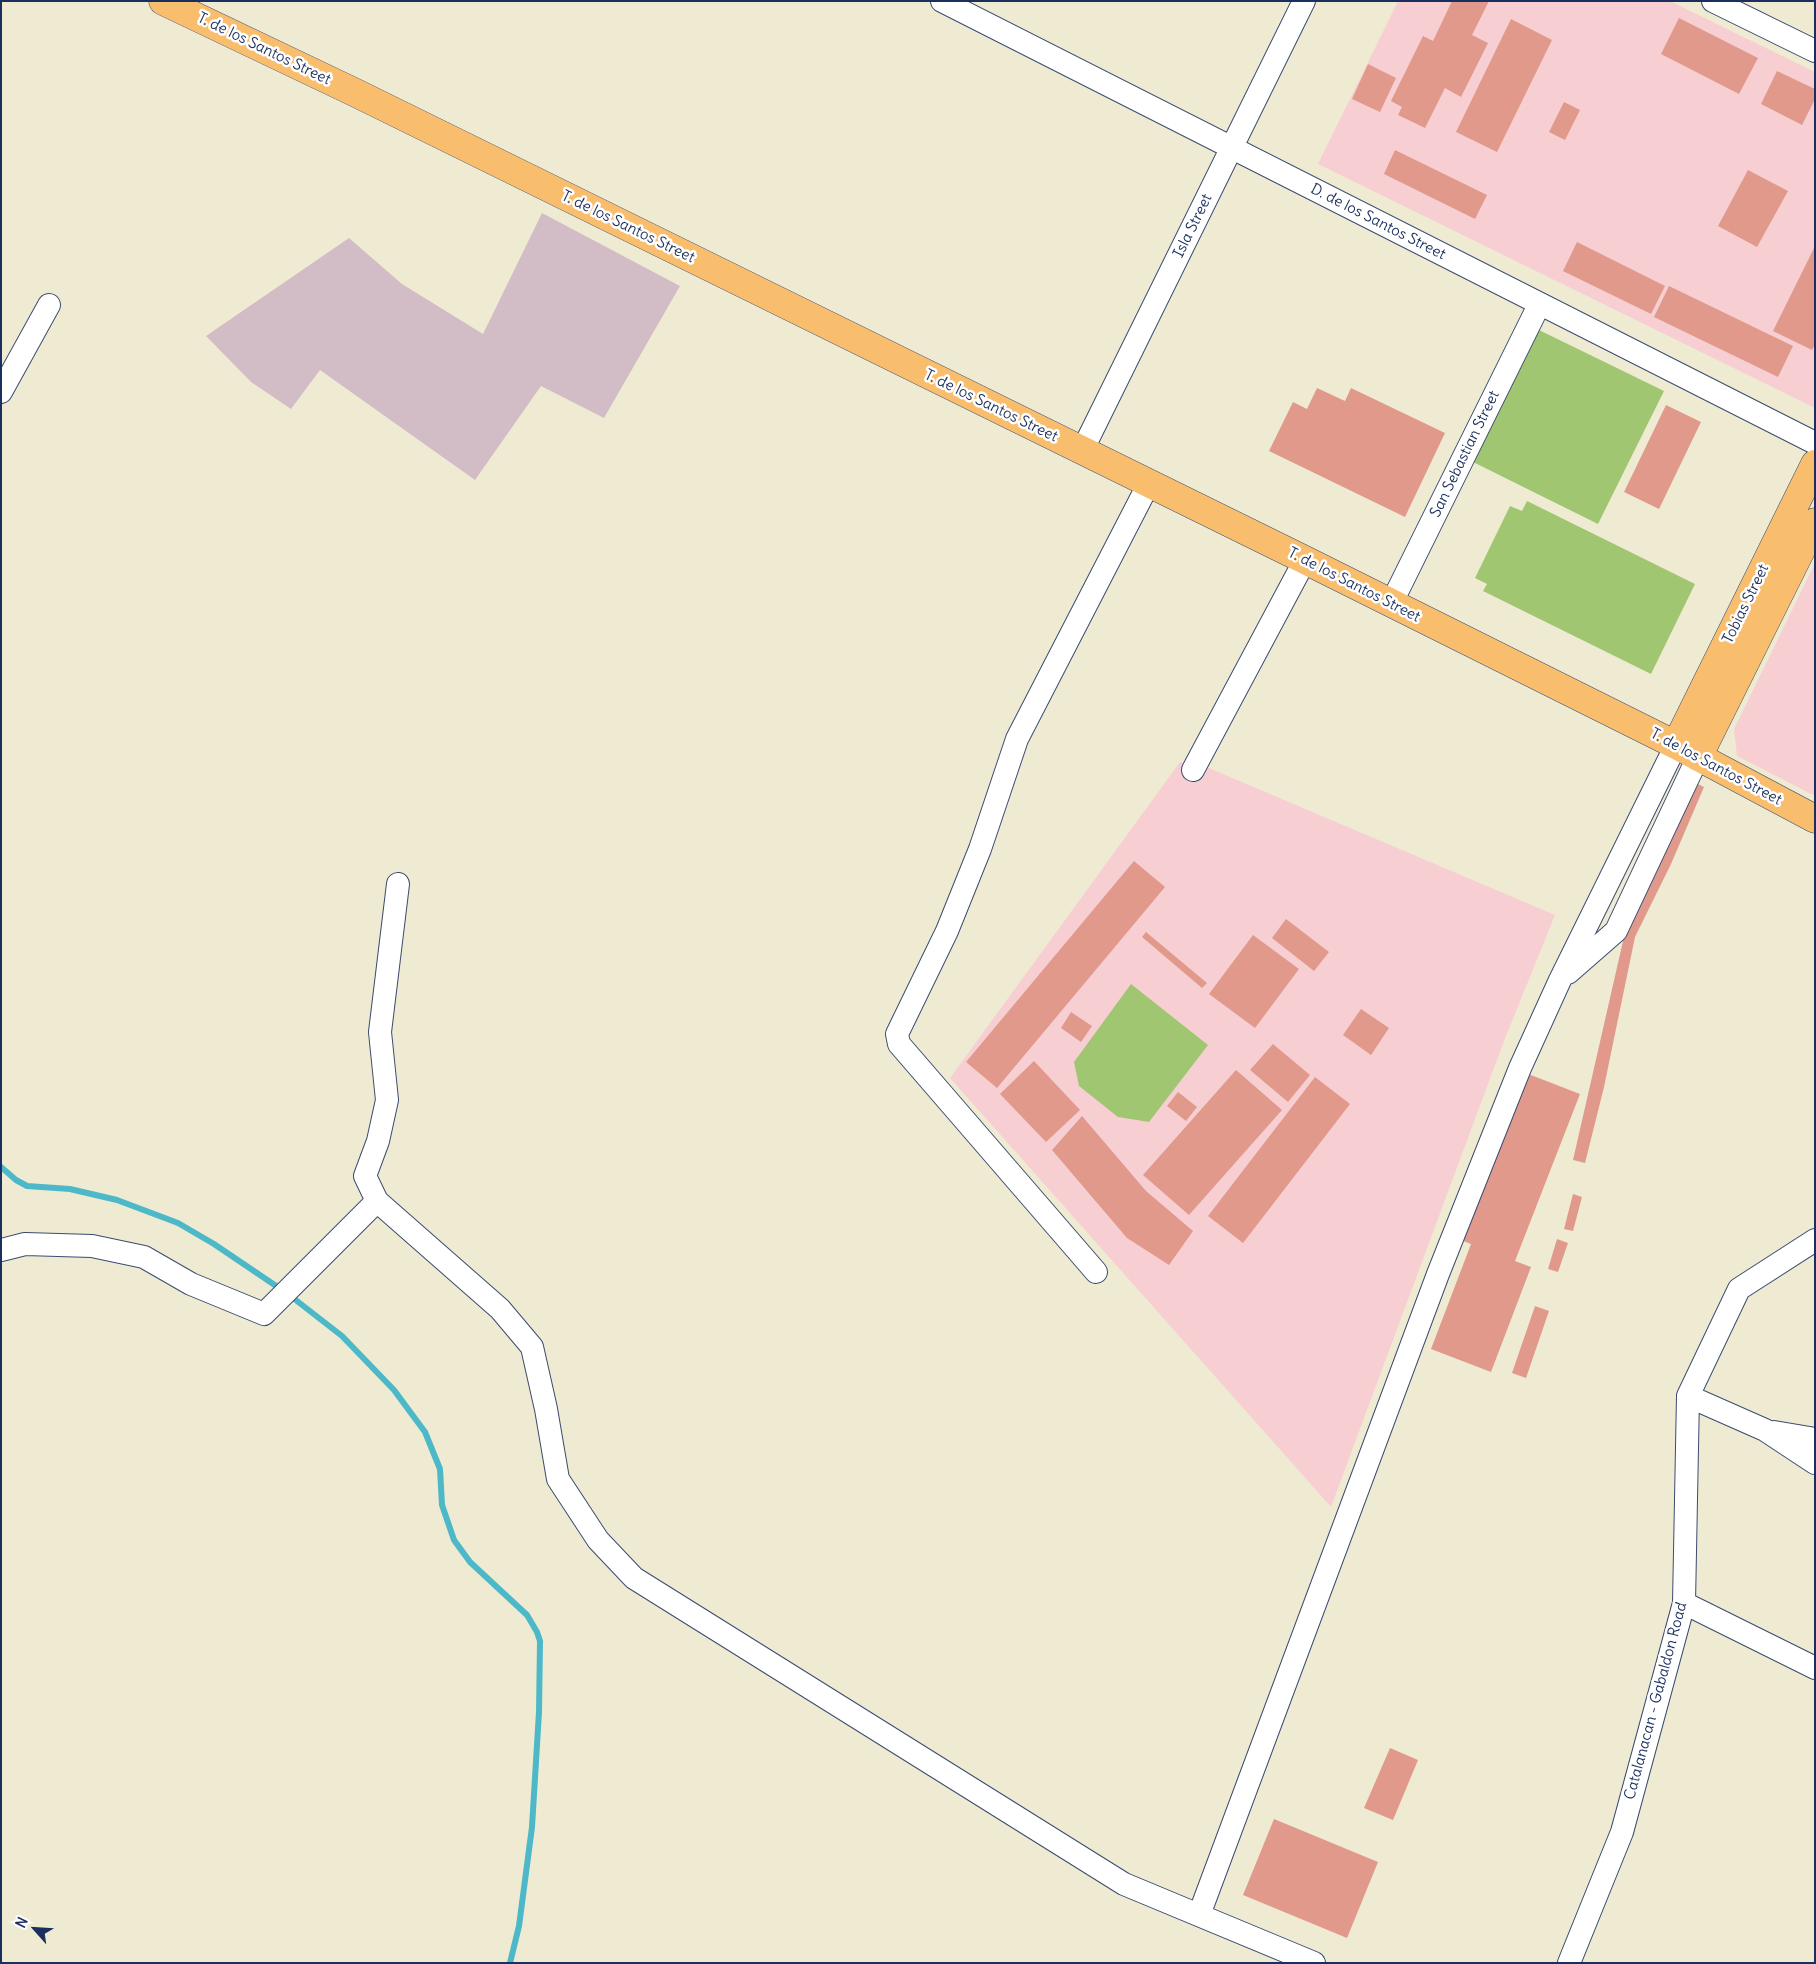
<!DOCTYPE html>
<html>
<head>
<meta charset="utf-8">
<style>
	body { margin:0 }
	#map { position:relative; width:1816px; height:1964px; overflow:hidden; background:#efebd3; font-family:Delius,sans-serif }
	canvas { display:block }
	.frame { position:absolute; inset:0; border:2px solid #1b2f5e; pointer-events:none }
	.north { position:absolute; left:10px; top:1904px; width:50px; height:50px; -webkit-text-stroke:4px #fff; paint-order:stroke; rotate:296deg; font-size:14px; font-weight:700; line-height:20px; text-align:center; color:#1b2f5e }
	.north::after { content:''; display:block; margin:auto; width:18px; height:22px; background:#1b2f5e; clip-path:polygon(50% 0,100% 100%,50% 72%,0 100%) }
</style>
</head>
<body>
<div id="map">
<canvas width="1816" height="1964"></canvas>
<div class="frame"></div>
<div class="north">N</div>
</div>
<script>
const context = document.querySelector('canvas').getContext('2d');
context.lineJoin = 'round';
function paint(path, color) {
  context.fillStyle = color;
  context.fill(path, 'evenodd');
}
function shape(rows) {
  const path = new Path2D();
  for (const r of rows) {
    path.moveTo(r[0], r[1]);
    for (let i = 2; i < r.length; i += 2) path.lineTo(r[i], r[i + 1]);
  }
  return path;
}
function trace(path, color, width, dash) {
  context.strokeStyle = color;
  context.lineWidth = width;
  context.lineCap = dash ? 'butt' : 'round';
  context.setLineDash(dash || []);
  context.stroke(path);
}
function drawText(font, color, halo, rows, align = 'center') {
  context.font = font + ' Delius,sans-serif';
  context.lineWidth = 5;
  context.setLineDash([]);
  context.textBaseline = 'middle';
  context.strokeStyle = halo;
  context.fillStyle = color;
  for (const [text, x, y, turn = 0] of rows) {
    context.save();
    context.translate(x, y);
    context.rotate((+turn || 0) * Math.PI / 180);
    context.textAlign = isNaN(turn) ? turn : align;
    if (halo) context.strokeText(text, 0, 0);
    context.fillText(text, 0, 0);
    context.restore();
  }
}
paint(shape([
	[1398,1,1670,1,1815,72,1815,408,1318,164],
	[1815,563,1815,796,1737,756,1734,729],
	[1180,762,1193,770,1209,768,1555,915,1504,1041,1331,1507,950,1078]
]), '#f7cfd3');
paint(shape([
	[542,213,680,286,604,418,541,386,475,480,320,370,291,409,251,382,206,336,349,238,402,284,483,334]
]), '#d2bdc7');
paint(shape([
	[1539,330,1664,391,1598,524,1473,462],
	[1527,501,1695,584,1651,674,1483,591,1487,584,1475,578,1510,506,1522,511],
	[1131,984,1208,1045,1149,1122,1118,1117,1079,1086,1074,1062]
]), '#a0c671');
trace(shape([
	[1,1167,16,1180,27,1186,70,1189,117,1200,178,1223,214,1244,288,1294,342,1336,394,1390,425,1432,440,1469,442,1505,454,1540,470,1562,527,1615,537,1632,540,1641,539,1712,532,1827,519,1926,510,1963]
]), '#4cb8c8', 6);
paint(shape([
	[1452,1,1489,1,1472,35,1488,43,1461,97,1445,88,1425,128,1398,115,1402,107,1391,101,1423,36,1433,41],
	[1679,18,1758,58,1739,94,1661,54],
	[1511,19,1552,40,1497,152,1456,132],
	[1368,64,1396,78,1380,112,1352,99],
	[1777,71,1815,89,1815,99,1802,125,1761,104],
	[1564,102,1580,110,1565,140,1549,132],
	[1395,150,1487,195,1475,219,1384,174],
	[1748,170,1788,191,1757,247,1718,226],
	[1577,242,1665,286,1651,314,1563,271],
	[1815,246,1815,344,1812,350,1773,331],
	[1669,286,1793,346,1778,377,1654,317],
	[1317,388,1345,401,1351,388,1445,433,1405,517,1269,451,1293,402,1307,409],
	[1666,405,1701,422,1659,509,1624,492],
	[1694,782,1704,787,1671,864,1635,937,1604,1087,1585,1163,1573,1160,1626,928],
	[1134,861,1165,887,997,1088,966,1062],
	[1286,919,1329,952,1314,971,1272,938],
	[1146,932,1207,983,1202,988,1142,937],
	[1253,935,1299,969,1255,1028,1209,994],
	[1361,1009,1389,1028,1371,1055,1343,1035],
	[1071,1012,1092,1026,1081,1042,1061,1028],
	[1273,1044,1310,1075,1288,1102,1250,1070],
	[1034,1061,1080,1110,1046,1142,1000,1094],
	[1236,1070,1282,1110,1189,1215,1143,1175],
	[1523,1072,1580,1094,1515,1261,1531,1267,1491,1372,1431,1349,1471,1244,1458,1239],
	[1315,1077,1350,1104,1243,1243,1208,1216],
	[1178,1092,1197,1107,1186,1121,1167,1106],
	[1082,1116,1146,1191,1193,1231,1169,1265,1127,1238,1052,1150],
	[1573,1194,1582,1197,1573,1231,1564,1229],
	[1557,1239,1568,1243,1558,1272,1548,1269],
	[1535,1306,1549,1311,1526,1378,1512,1373],
	[1390,1748,1418,1760,1393,1820,1364,1808],
	[1274,1819,1378,1862,1347,1938,1243,1895]
]), '#e0998b');
const minor = shape([
	[942,1,1815,443],
	[1713,1,1815,51],
	[1,392,49,305],
	[1082,451,1304,1],
	[1391,604,1539,305],
	[1193,770,1305,560],
	[398,884,380,1032,387,1100,378,1141,365,1176,377,1201,500,1309,532,1347,546,1409,558,1479,598,1540,634,1578,1124,1884,1314,1963],
	[1568,973,1616,931,1698,757],
	[1,1250,25,1244,92,1246,144,1257,191,1284,264,1314,377,1201],
	[1096,1272,899,1044,897,1034,947,931,980,849,1017,739,1149,483],
	[1688,1396,1765,1430,1815,1463],
	[1774,1432,1815,1439],
	[1684,1603,1815,1668],
	[1199,1915,1438,1274,1520,1068,1560,980,1676,745],
	[1569,1963,1622,1832,1684,1603,1688,1396,1739,1289,1815,1240]
]);
const major = shape([
	[163,1,356,93,1305,560,1676,745,1815,819],
	[1676,745,1815,464],
	[1698,757,1815,522]
]);
trace(minor, '#3b4b70', 24);
trace(major, '#3b4b70', 29);
trace(minor, '#fff', 22);
trace(major, '#f9be6d', 28);
drawText('15px', '#1b2f5e', '#fff', [
	["T. de los Santos Street",264,49,26],
	["D. de los Santos Street",1378,222,27],
	["Isla Street",1193,226,-64],
	["T. de los Santos Street",628,227,26],
	["T. de los Santos Street",991,406,26],
	["San Sebastian Street",1465,454,-64],
	["T. de los Santos Street",1354,585,27],
	["Tobias Street",1746,604,-64],
	["T. de los Santos Street",1716,767,28],
	["Catalanacan - Gabaldon Road",1656,1701,-75]
]);
</script>
</body>
</html>
